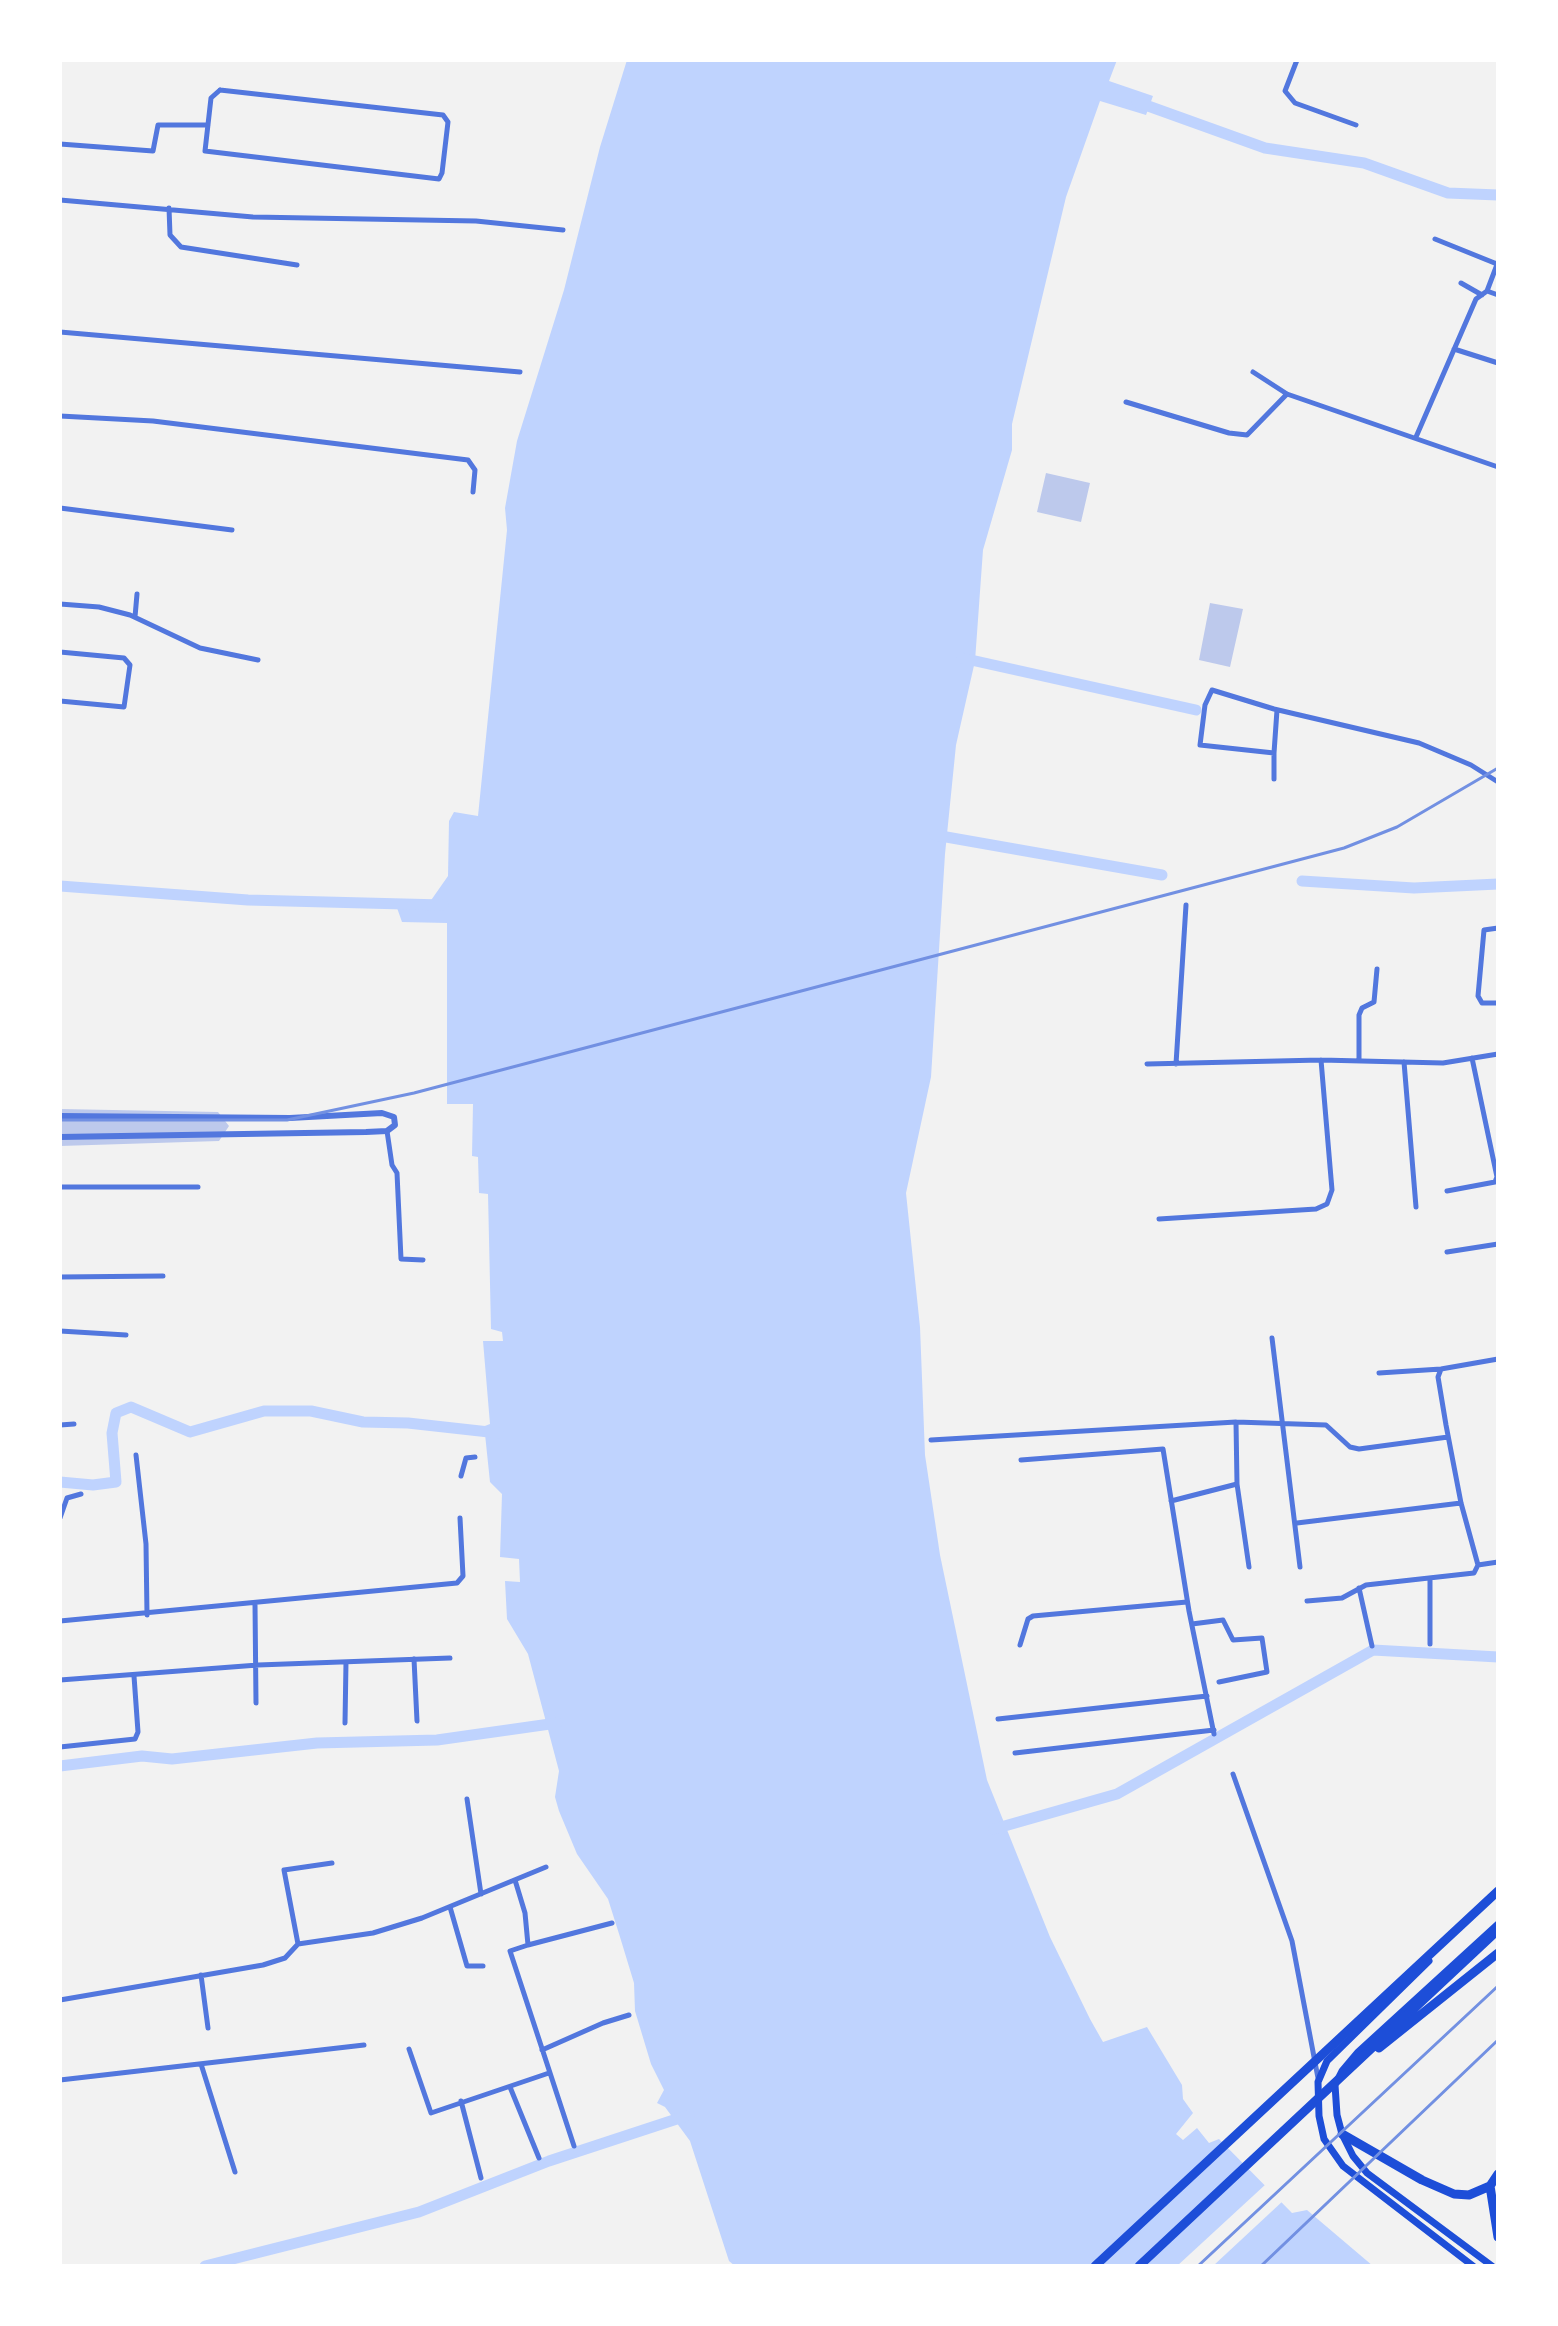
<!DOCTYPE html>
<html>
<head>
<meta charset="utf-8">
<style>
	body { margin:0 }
	#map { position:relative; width:1558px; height:2326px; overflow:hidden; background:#f2f2f2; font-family:Arial,sans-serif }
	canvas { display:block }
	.frame { position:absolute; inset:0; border:62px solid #fff; pointer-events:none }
</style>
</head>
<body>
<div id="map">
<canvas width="1558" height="2326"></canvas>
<div class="frame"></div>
</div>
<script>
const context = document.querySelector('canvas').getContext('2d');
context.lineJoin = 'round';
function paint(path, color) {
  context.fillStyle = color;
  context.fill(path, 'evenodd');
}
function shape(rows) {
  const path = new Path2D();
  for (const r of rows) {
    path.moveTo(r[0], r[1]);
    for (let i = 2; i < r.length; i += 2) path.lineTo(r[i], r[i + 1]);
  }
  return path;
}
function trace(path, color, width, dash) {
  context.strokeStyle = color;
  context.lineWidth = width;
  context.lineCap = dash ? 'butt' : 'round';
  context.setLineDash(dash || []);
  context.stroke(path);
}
paint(shape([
	[627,60,1117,60,1109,81,1153,96,1146,115,1100,101,1066,197,1012,424,1012,450,983,550,975,661,956,745,945,854,931,1077,906,1193,920,1327,925,1455,940,1555,987,1780,1050,1937,1090,2019,1103,2042,1147,2027,1182,2085,1183,2099,1193,2113,1176,2134,1183,2140,1197,2128,1209,2143,1219,2139,1292,2213,1307,2210,1373,2266,735,2266,729,2261,690,2141,665,2107,657,2103,664,2090,651,2064,635,2011,634,1983,620,1937,608,1899,577,1854,559,1811,555,1797,559,1771,528,1654,507,1619,505,1581,520,1582,519,1559,500,1557,502,1494,490,1482,485,1434,477,1429,490,1424,483,1341,503,1341,502,1332,491,1329,488,1194,479,1193,478,1157,472,1156,473,1104,447,1104,447,923,402,922,396,905,404,909,427,906,448,876,449,821,454,812,478,816,507,530,505,508,517,441,564,290,600,147]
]), '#bfd3fe');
paint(shape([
	[1266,2184,1284,2200,1213,2266,1177,2266]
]), '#f2f2f2');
trace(shape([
	[1137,102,1265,148,1364,163,1448,193,1498,195],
	[962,658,1196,710],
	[935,835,1162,875],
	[1302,881,1414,888,1498,884],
	[60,886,248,900,443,905],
	[60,1482,93,1485,116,1482,112,1433,116,1413,131,1407,190,1432,264,1411,311,1411,363,1422,408,1423,498,1433],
	[60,1766,142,1756,172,1759,317,1743,437,1740,557,1723],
	[994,1829,1117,1794,1373,1650,1498,1657],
	[205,2266,419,2212,549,2161,689,2115]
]), '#bfd3fe', 11);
paint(shape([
	[1046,473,1090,483,1081,522,1037,512],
	[1210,603,1243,609,1230,667,1199,660],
	[60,1109,218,1112,229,1126,219,1141,60,1146]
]), '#bdc9ec');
trace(shape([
	[1297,60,1285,91,1295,103,1356,125],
	[220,90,443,115,448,122,442,173,439,179,205,151,211,98,220,90],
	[60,144,153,151,158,125,208,125],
	[60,200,253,217,476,221,563,230],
	[169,208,170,235,181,247,297,265],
	[1435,239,1497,264],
	[1461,283,1482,295],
	[1487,291,1498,295],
	[60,332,520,372],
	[1454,349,1498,363],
	[1253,372,1287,394,1498,467],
	[1126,402,1229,433,1247,435,1287,394],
	[60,416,153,421,468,460,475,470,473,492],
	[1416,437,1476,299,1487,291,1498,262],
	[60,508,232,530],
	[60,604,99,607,130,615,200,648,258,660],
	[135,617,137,594],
	[60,652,124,658,130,665,124,707,60,701],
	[1277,710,1274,753,1200,745,1205,705,1212,690,1274,709,1419,743,1471,765,1498,782],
	[1274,779,1274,753],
	[1498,928,1484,930,1478,996,1482,1003,1498,1003],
	[1359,1061,1359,1015,1362,1008,1374,1002,1377,969],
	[1404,1062,1416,1207],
	[1147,1064,1321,1060,1443,1063,1498,1054],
	[1176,1064,1186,905],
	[387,1131,392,1165,397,1173,401,1259,423,1260],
	[60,1187,198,1187],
	[1447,1191,1495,1182,1497,1177,1472,1058],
	[1159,1219,1316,1209,1327,1204,1332,1190,1321,1060],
	[1447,1252,1498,1244],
	[60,1277,163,1276],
	[60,1331,126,1335],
	[1272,1338,1300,1567],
	[1441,1369,1438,1377,1446,1425,1461,1503,1478,1565],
	[1379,1373,1441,1369,1498,1359],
	[60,1425,74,1424],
	[931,1440,1236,1422],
	[136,1455,146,1544,147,1615],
	[1021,1460,1163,1449,1189,1611,1214,1734],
	[461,1476,466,1458,475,1457],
	[1237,1484,1249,1567],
	[1171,1501,1237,1484,1236,1422,1326,1425,1350,1447,1359,1449,1448,1437],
	[60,1518,67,1498,81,1494],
	[1297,1523,1461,1503],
	[1478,1565,1498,1562],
	[1430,1580,1430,1644],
	[1359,1588,1372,1646],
	[1307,1601,1342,1598,1366,1585,1474,1573,1478,1565],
	[255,1604,256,1703],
	[60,1621,457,1583,463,1576,460,1518],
	[1192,1624,1223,1620,1233,1640,1262,1638,1267,1672,1219,1682],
	[1020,1645,1028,1619,1033,1616,1187,1602],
	[414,1659,417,1721],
	[60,1680,258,1665,450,1658],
	[998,1719,1207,1696],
	[345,1723,346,1662],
	[60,1747,135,1739,138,1732,134,1676],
	[1015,1753,1214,1730],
	[1233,1774,1292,1941,1318,2078],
	[467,1799,481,1894],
	[515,1880,525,1913,528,1945,510,1951,574,2146],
	[450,1907,467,1966,483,1966],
	[298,1944,284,1870,332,1863],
	[528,1945,612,1923],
	[201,1975,208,2028],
	[60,2000,263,1965,285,1958,298,1944,373,1933,422,1918,546,1867],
	[409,2049,431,2113,549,2073],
	[542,2050,603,2023,629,2015],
	[201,2064,235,2172],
	[60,2080,364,2045],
	[510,2087,539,2158],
	[461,2101,481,2178]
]), '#5277de', 5);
trace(shape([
	[60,1116,290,1118,382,1113,394,1117,395,1125,387,1131,366,1132,60,1137]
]), '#5277de', 6);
trace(shape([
	[1429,1961,1327,2061,1318,2082,1319,2116,1324,2139,1343,2166,1473,2266],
	[1492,2266,1367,2173,1353,2156,1342,2134,1337,2115,1335,2085,1342,2071,1358,2052,1498,1924]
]), '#1d4ed8', 7);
trace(shape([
	[1379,2048,1498,1953],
	[1342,2134,1422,2180,1454,2194,1469,2195,1490,2186,1498,2174],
	[1490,2186,1498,2237],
	[1095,2266,1498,1891],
	[1139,2266,1498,1930]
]), '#1d4ed8', 9);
trace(shape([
	[60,1120,287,1120,414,1093,1344,848,1397,827,1498,768],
	[1198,2266,1498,1986],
	[1261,2266,1498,2040]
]), '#7290e2', 3);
</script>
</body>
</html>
